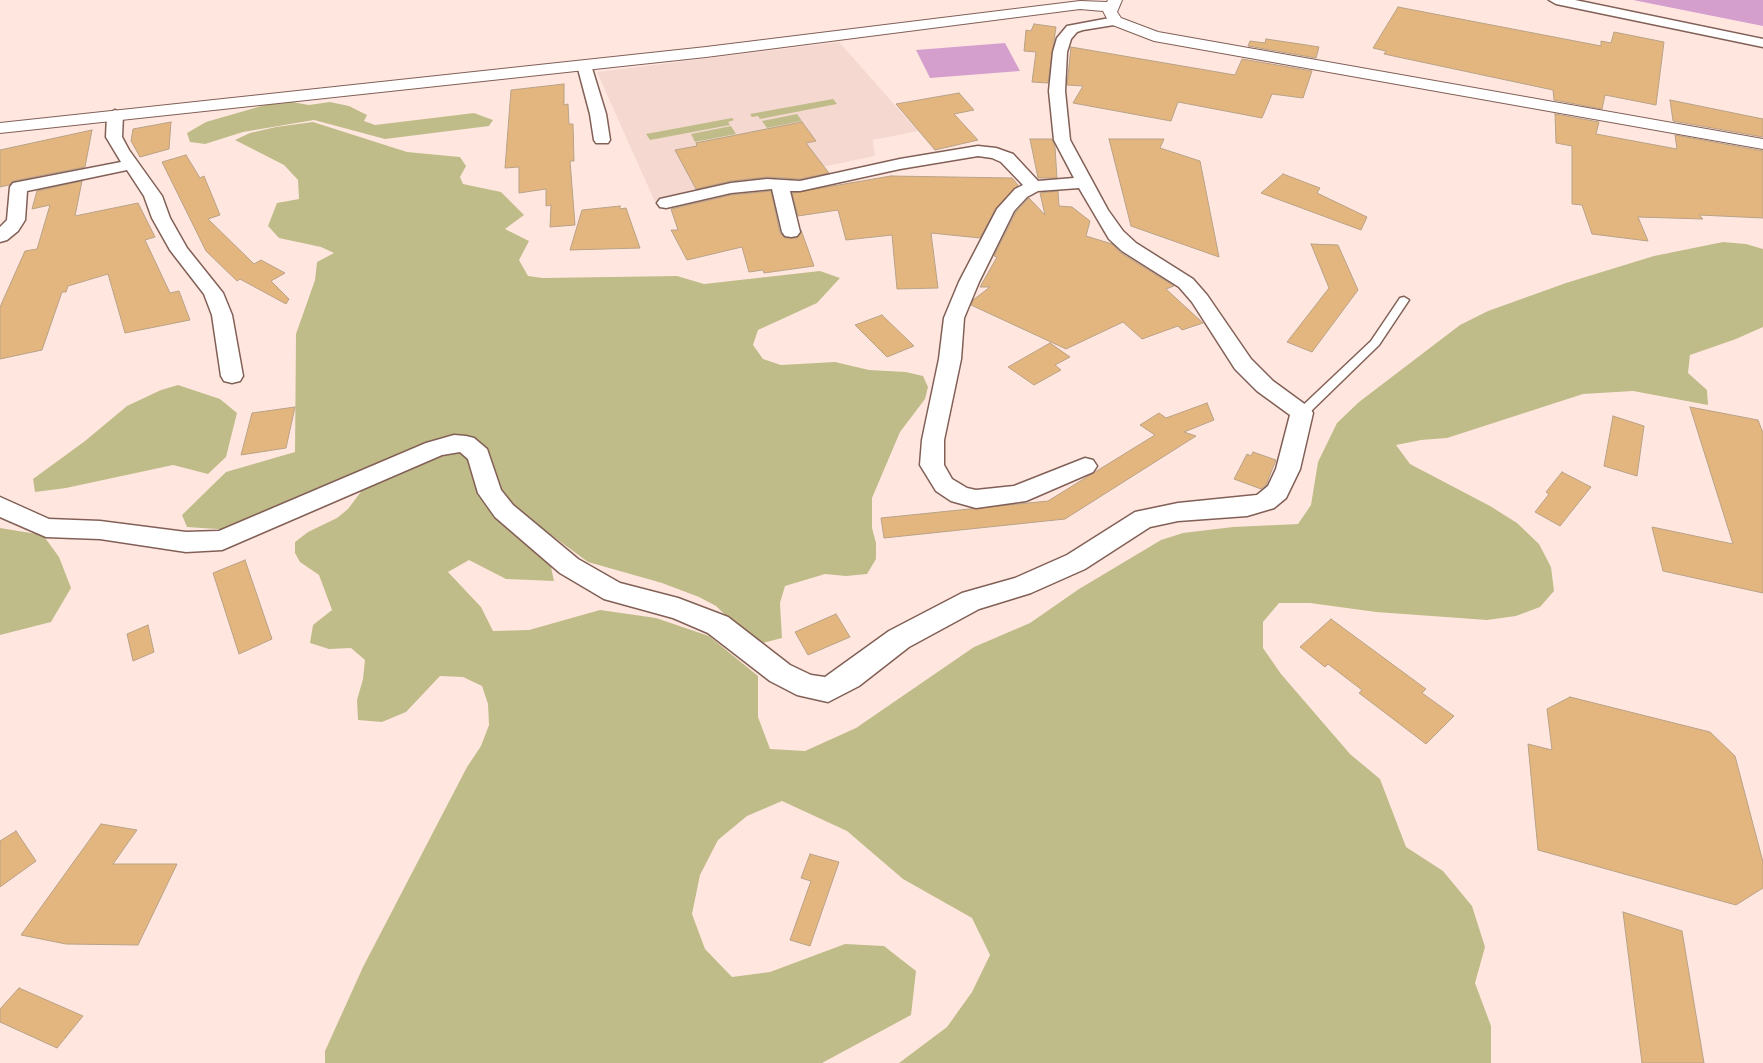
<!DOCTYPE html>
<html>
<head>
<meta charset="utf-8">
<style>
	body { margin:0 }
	canvas { display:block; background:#ffe7e0 }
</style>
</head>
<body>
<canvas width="1763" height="1063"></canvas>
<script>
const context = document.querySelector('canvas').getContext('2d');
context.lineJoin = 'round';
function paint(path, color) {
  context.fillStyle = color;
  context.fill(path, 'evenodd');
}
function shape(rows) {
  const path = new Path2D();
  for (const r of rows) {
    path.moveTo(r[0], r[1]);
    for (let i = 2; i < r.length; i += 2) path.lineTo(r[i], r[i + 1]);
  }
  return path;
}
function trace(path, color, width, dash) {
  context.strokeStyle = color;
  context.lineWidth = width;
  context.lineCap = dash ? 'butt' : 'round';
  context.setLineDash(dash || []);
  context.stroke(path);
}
paint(shape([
	[839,42,918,131,873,140,875,156,655,202,597,72]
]), '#f5d9d0');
paint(shape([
	[833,99,837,104,760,119,758,116,752,117,750,114],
	[292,102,309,105,330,102,349,106,367,115,364,121,375,125,474,113,493,120,489,126,385,139,314,120,243,132,205,144,190,142,187,133,206,122,272,103],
	[797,114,802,121,767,128,762,121],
	[732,118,734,120,728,122,730,125,650,140,646,134],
	[313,122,407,152,460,157,466,166,460,177,463,184,501,192,524,215,505,229,529,241,519,260,528,276,543,278,677,276,704,284,820,271,840,278,817,303,758,330,753,345,763,359,781,365,835,362,869,370,906,372,923,376,928,387,925,399,900,432,872,498,872,528,876,543,876,559,867,574,846,576,825,574,785,586,780,603,782,638,759,644,743,632,716,606,699,597,662,583,588,562,520,512,502,491,492,470,487,449,475,438,457,434,422,447,232,530,187,527,182,515,226,472,295,452,296,334,315,280,317,262,334,253,321,247,279,238,268,226,277,203,299,199,298,180,284,165,235,140,250,133,276,127],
	[731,126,736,134,695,142,691,134],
	[1723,242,1746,244,1763,249,1763,327,1736,339,1690,355,1688,373,1707,390,1708,405,1633,391,1583,394,1447,438,1421,440,1396,445,1410,464,1490,506,1517,523,1539,544,1551,567,1554,591,1540,607,1516,616,1487,620,1376,612,1310,603,1279,603,1263,622,1263,648,1281,674,1350,754,1380,779,1406,847,1443,871,1472,906,1485,947,1475,983,1491,1026,1491,1063,899,1063,947,1027,972,992,990,955,972,918,903,879,847,831,782,801,747,816,718,840,700,875,692,914,705,949,732,977,770,972,845,944,884,946,916,971,911,1015,822,1063,325,1063,325,1051,363,967,467,767,481,746,489,725,488,704,482,686,463,677,440,676,406,712,382,722,358,720,357,700,363,679,365,660,351,648,329,649,310,643,313,625,332,610,319,575,300,562,295,553,295,542,308,532,337,518,348,509,363,489,430,455,460,451,472,460,478,495,497,516,551,567,554,581,506,579,469,560,448,572,481,607,493,631,529,630,600,610,656,618,709,636,758,676,758,717,770,749,805,751,856,728,974,647,1030,623,1079,589,1161,540,1183,533,1233,527,1298,524,1311,505,1318,462,1337,423,1359,402,1460,325,1488,311,1566,283,1654,256],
	[178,385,220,399,237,413,226,457,208,474,173,465,66,488,35,492,33,479,85,441,127,406,161,390],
	[0,528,43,535,59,557,71,588,51,622,0,635]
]), '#c0bc89');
paint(shape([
	[1633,0,1763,0,1763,26],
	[1005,43,1020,71,930,78,916,50]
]), '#d59fcd');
const building = shape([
	[1398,7,1601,46,1601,41,1611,43,1614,32,1664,42,1656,105,1605,95,1602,109,1554,100,1553,90,1384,54,1386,51,1373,48,1398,7],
	[1034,24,1056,27,1048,83,1032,82,1036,52,1024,51,1026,30,1031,31,1034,24],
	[1266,39,1300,44,1319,47,1316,58,1248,46,1250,41,1265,43,1266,39],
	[1071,47,1235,75,1242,59,1312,71,1303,98,1272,94,1262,118,1178,102,1171,121,1073,103,1083,86,1067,85,1071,47],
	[564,84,564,105,568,104,569,124,573,124,574,161,570,161,575,225,550,227,551,205,546,206,546,189,519,193,519,167,505,168,511,90,564,84],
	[959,93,974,110,954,114,978,140,935,150,896,104,959,93],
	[1670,100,1763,119,1763,137,1673,121,1670,100],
	[1555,114,1599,122,1596,134,1677,149,1675,135,1763,151,1763,218,1699,215,1703,219,1638,217,1648,241,1592,234,1582,205,1572,204,1572,146,1556,143,1555,114],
	[171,122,169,149,140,157,131,141,133,129,171,122],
	[802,122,816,141,806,143,829,173,800,179,767,177,731,181,696,189,675,150,697,146,696,143,802,122],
	[92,130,85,167,13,181,9,185,0,187,0,150,92,130],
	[1030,139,1052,139,1055,147,1057,178,1038,178,1030,139],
	[1109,139,1164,139,1160,148,1200,161,1219,257,1131,226,1109,139],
	[186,155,200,178,204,176,220,215,208,219,254,264,261,260,285,273,271,281,289,299,286,304,240,279,237,281,206,251,162,162,186,155],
	[1283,174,1320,188,1317,193,1367,217,1361,230,1261,193,1283,174],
	[891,176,1012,178,1018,185,996,208,980,238,931,233,938,288,897,289,892,235,846,240,838,210,798,216,792,193,891,176],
	[82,181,75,216,138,203,155,237,145,240,170,293,179,291,190,320,125,333,108,274,68,286,66,292,62,292,42,350,0,359,0,307,25,251,37,249,50,205,32,209,37,191,82,181],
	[771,191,780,233,785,238,797,238,801,230,814,266,764,273,763,270,749,272,742,247,687,260,671,230,678,230,671,209,731,195,771,191],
	[1058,191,1059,206,1072,207,1090,221,1086,236,1112,244,1121,253,1174,286,1166,289,1203,323,1182,330,1178,326,1142,339,1123,322,1066,349,971,305,973,300,990,287,980,287,997,257,994,256,1016,212,1029,198,1045,215,1040,193,1058,191],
	[620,206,620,209,626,208,640,248,570,250,582,210,620,206],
	[1311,244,1338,245,1358,290,1312,352,1287,342,1329,288,1311,244],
	[882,315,914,346,887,357,855,325,882,315],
	[1050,343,1070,357,1055,365,1061,370,1034,385,1008,367,1050,343],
	[1207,403,1214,420,1184,432,1196,436,1065,519,884,538,881,518,1048,501,1155,435,1140,425,1159,413,1166,418,1207,403],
	[295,407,286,448,241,455,252,413,295,407],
	[1690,407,1758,420,1763,433,1763,593,1663,571,1652,527,1733,544,1690,407],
	[1613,416,1644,426,1637,476,1604,466,1613,416],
	[1253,452,1276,460,1266,485,1261,489,1234,479,1247,454,1251,456,1253,452],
	[1562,472,1591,487,1560,526,1535,512,1549,494,1546,492,1562,472],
	[245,560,272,639,239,654,213,573,245,560],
	[836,614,850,637,808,655,795,632,836,614],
	[1331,619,1426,689,1422,693,1454,716,1426,744,1359,693,1362,690,1328,664,1325,667,1300,647,1331,619],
	[148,625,154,652,133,661,127,634,148,625],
	[1570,697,1710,732,1735,756,1763,862,1763,888,1736,905,1538,850,1528,744,1552,750,1547,709,1570,697],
	[101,824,137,830,113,864,177,864,138,945,66,944,21,935,101,824],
	[16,831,36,861,0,887,0,841,16,831],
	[810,854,839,862,810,946,790,940,811,881,801,878,810,854],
	[1623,912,1682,931,1704,1063,1642,1063,1623,912],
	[19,988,83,1016,57,1048,0,1022,0,1009,19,988]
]);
paint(building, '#e4b67f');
trace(building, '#b9a287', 1);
const lane = shape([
	[1404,297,1409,300,1379,345,1306,416,1298,416,1296,413,1298,410,1371,341,1400,298,1404,297]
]);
const street = shape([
	[1549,0,1575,0,1763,39,1763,47,1556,4,1549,0],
	[1115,17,1122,21,1120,24,1083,30,1077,32,1071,39,1067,52,1065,91,1070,140,1108,210,1123,231,1136,243,1193,279,1207,295,1251,359,1273,381,1310,408,1313,413,1300,469,1286,498,1274,508,1247,516,1178,521,1150,527,1085,569,1031,593,979,609,909,647,859,686,828,702,797,695,770,681,708,633,673,618,604,599,560,573,495,517,478,493,468,459,460,452,442,455,222,550,186,552,100,539,46,537,0,517,0,497,49,519,100,521,186,532,219,531,426,443,454,435,466,436,474,438,487,449,501,490,513,505,578,559,620,583,678,598,728,617,790,665,811,675,825,677,889,631,962,593,1015,578,1067,555,1135,512,1178,503,1257,495,1268,486,1276,469,1290,415,1257,391,1235,369,1192,302,1179,287,1122,251,1109,239,1079,188,1038,191,1027,197,1014,211,979,282,964,318,961,359,944,440,944,465,952,479,967,488,976,490,1014,486,1085,458,1093,460,1097,466,1093,472,1026,501,976,508,951,501,936,491,920,465,922,440,939,359,944,318,959,282,997,209,1015,189,1023,185,1001,162,992,158,978,156,900,169,800,191,790,191,800,232,797,236,791,237,785,236,782,232,772,189,731,193,666,208,660,207,657,203,660,199,731,183,767,179,800,181,900,159,978,146,996,148,1013,154,1038,181,1074,178,1054,140,1049,91,1053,52,1057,38,1067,26,1115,17],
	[584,61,591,65,606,114,610,140,608,143,596,143,594,140,590,114,577,65,584,61],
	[115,110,123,115,122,137,129,150,162,196,170,218,187,248,223,293,232,315,243,376,240,381,232,383,224,381,221,376,212,315,204,294,170,250,152,218,144,196,127,170,27,191,25,220,18,231,7,240,0,242,0,227,7,220,10,187,13,183,121,162,106,137,107,115,115,110]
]);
const secondary = shape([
	[1108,0,1122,0,1117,12,1121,18,1158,32,1763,139,1763,149,1154,41,1110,24,1103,11,1080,9,706,57,0,133,0,123,706,47,1080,1,1107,2,1108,0]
]);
trace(lane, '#826056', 3);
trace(street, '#826056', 3);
trace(secondary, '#826056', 2);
paint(lane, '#fff');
paint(street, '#fff');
paint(secondary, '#fff');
</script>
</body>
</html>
